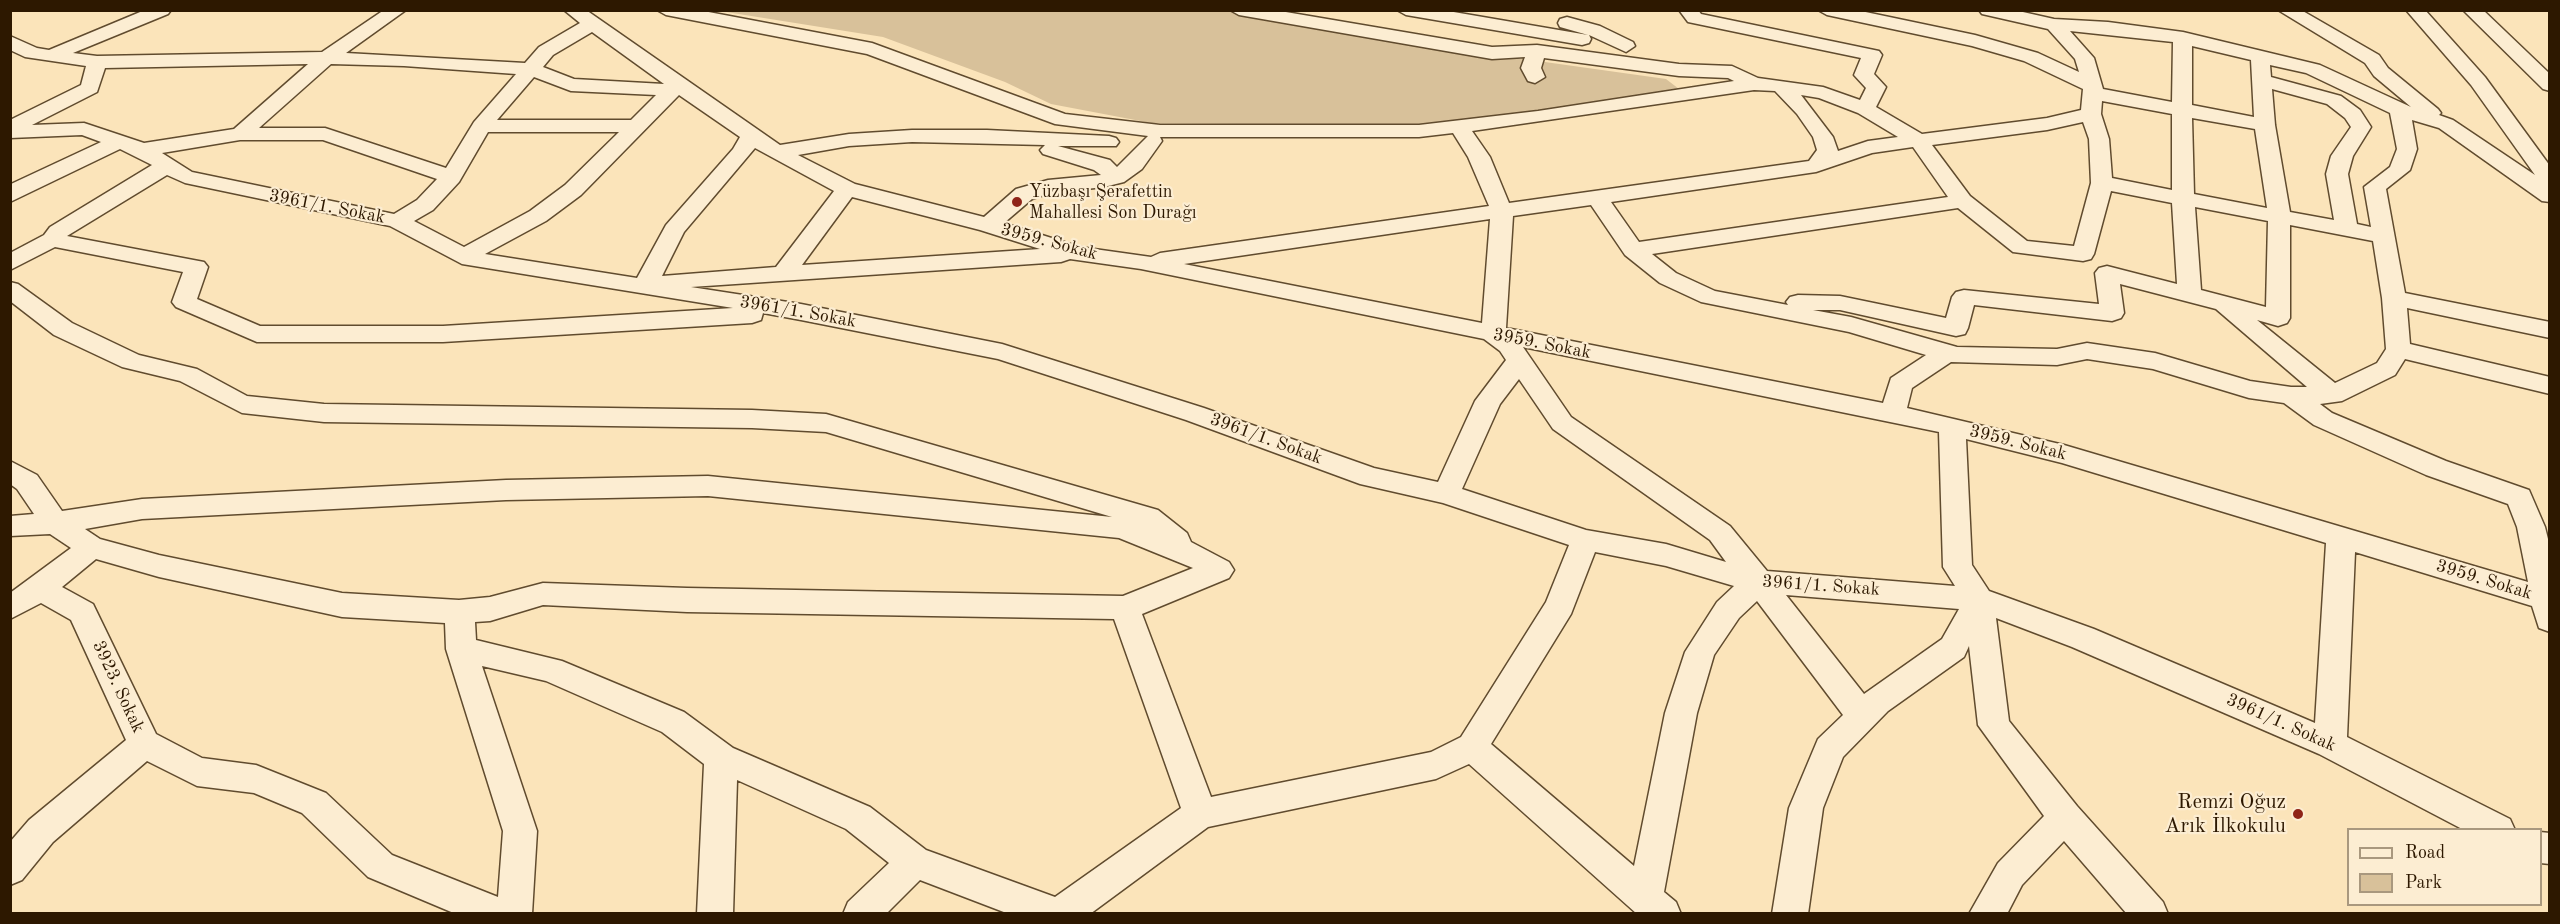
<!DOCTYPE html>
<html>
<head>
<meta charset="utf-8">
<style>
	body { margin:0 }
	#map { position:relative; width:2560px; height:924px; overflow:hidden; background:#fbe4ba; font-family:"Old Standard TT",serif }
	canvas { display:block }
	.frame { position:absolute; inset:0; border:12px solid #2d1800; pointer-events:none }
	.legend { position:absolute; left:2347px; top:828px; width:195px; height:78px; box-sizing:border-box; background:#fcedd2; border:2px solid #a9987e; margin:0; padding:8px 10px; list-style:none; font-size:18px; color:#2d1800 }
	.legend li { display:flex; align-items:center; gap:12px; height:30px }
	.legend b { width:30px; border:2px solid #a9987e }
</style>
</head>
<body>
<div id="map">
<canvas width="2560" height="924"></canvas>
<div class="frame"></div>
<ul class="legend">
<li><b style="height:8px;background:#fcedd2"></b>Road</li>
<li><b style="height:16px;background:#d8c19a"></b>Park</li>
</ul>
</div>
<script>
const context = document.querySelector('canvas').getContext('2d');
context.lineJoin = 'round';
function paint(path, color) {
  context.fillStyle = color;
  context.fill(path, 'evenodd');
}
function shape(rows) {
  const path = new Path2D();
  for (const r of rows) {
    path.moveTo(r[0], r[1]);
    for (let i = 2; i < r.length; i += 2) path.lineTo(r[i], r[i + 1]);
  }
  return path;
}
function trace(path, color, width, dash) {
  context.strokeStyle = color;
  context.lineWidth = width;
  context.lineCap = dash ? 'butt' : 'round';
  context.setLineDash(dash || []);
  context.stroke(path);
}
function drawText(font, color, halo, rows, align = 'center') {
  context.font = font + ' "Old Standard TT",serif';
  context.lineWidth = 4.5;
  context.setLineDash([]);
  context.textBaseline = 'middle';
  context.strokeStyle = halo;
  context.fillStyle = color;
  for (const [text, x, y, turn = 0] of rows) {
    context.save();
    context.translate(x, y);
    context.rotate((+turn || 0) * Math.PI / 180);
    context.textAlign = isNaN(turn) ? turn : align;
    if (halo) context.strokeText(text, 0, 0);
    context.fillText(text, 0, 0);
    context.restore();
  }
}
paint(shape([
	[720,11,1225,11,1367,37,1666,79,1679,89,1542,110,1411,126,1151,123,1051,104,1005,82,883,37]
]), '#d8c19a');
const minor = shape([
	[145,10,171,10,168,14,73,53,97,56,322,52,384,10,406,10,346,53,525,63,539,47,580,23,564,10,586,10,780,145,849,134,912,130,987,130,1109,136,1116,138,1119,142,1116,146,1058,146,1110,160,1117,167,1148,136,1055,124,867,54,666,15,657,10,698,10,872,43,1065,114,1160,125,1419,125,1538,111,1734,81,1728,78,1679,76,1544,58,1541,68,1545,77,1535,83,1528,81,1521,68,1525,57,1492,59,1239,15,1230,10,1274,10,1492,47,1537,45,1679,64,1732,66,1758,78,1823,87,1860,100,1866,88,1854,75,1861,58,1688,22,1679,10,1698,10,1701,14,1879,51,1882,55,1874,74,1886,87,1876,107,1922,134,2047,118,2081,110,2083,89,2024,61,1972,46,1827,15,1818,10,1856,10,1975,35,2038,53,2079,72,2075,59,2048,29,1982,14,1979,10,2014,10,2054,19,2108,22,2183,32,2320,65,2411,107,2374,76,2365,63,2278,10,2301,10,2379,55,2388,68,2438,109,2441,113,2439,115,2453,120,2535,175,2471,85,2406,10,2425,10,2485,77,2550,166,2550,202,2542,201,2439,128,2412,120,2417,149,2410,170,2386,189,2405,293,2550,322,2550,338,2407,308,2410,344,2550,377,2550,394,2405,359,2395,375,2342,401,2320,404,2332,413,2446,461,2529,490,2545,527,2550,547,2550,632,2539,628,2532,606,2355,552,2347,737,2510,819,2515,830,2464,830,2319,754,2072,647,1996,618,2009,721,2077,806,2163,902,2168,914,2127,914,2064,841,2022,885,2007,914,1969,914,1998,863,2044,816,1978,725,1969,646,1964,657,1888,711,1843,757,1823,808,1808,914,1772,914,1789,808,1818,739,1843,715,1757,601,1739,618,1714,655,1697,713,1664,892,1676,902,1681,914,1637,914,1469,764,1436,779,1208,827,1090,914,1009,914,920,880,886,914,843,914,848,902,889,863,846,829,737,780,733,914,697,914,704,764,662,732,546,681,482,666,537,831,532,914,456,914,368,877,302,813,254,793,197,786,147,761,53,842,22,880,10,885,10,842,29,820,126,740,71,620,41,603,10,619,10,593,71,548,50,534,10,536,10,516,34,514,17,489,10,484,10,461,37,475,62,511,142,499,506,480,708,476,1112,517,826,432,752,428,324,422,242,413,180,381,122,367,54,335,10,301,10,282,18,284,72,323,139,355,197,369,247,396,324,404,752,410,826,414,1158,510,1187,533,1191,542,1229,562,1234,570,1229,578,1142,614,1211,797,1431,752,1461,737,1546,602,1569,545,1443,503,1360,484,1186,420,998,359,801,320,763,313,761,320,752,323,443,342,257,342,176,307,172,302,183,272,55,247,10,270,10,253,44,235,50,227,152,165,120,149,10,202,11,184,101,142,82,135,10,138,10,120,81,85,86,66,25,57,10,50,10,36,37,48,49,50,145,10],
	[2070,31,2173,42,2172,102,2103,89,2094,58,2070,31],
	[592,32,664,84,574,79,543,67,553,55,592,32],
	[2192,46,2251,60,2254,117,2192,105,2192,46],
	[308,64,234,129,144,143,84,123,32,125,97,92,105,68,308,64],
	[331,64,404,66,516,74,474,122,446,168,325,128,259,128,331,64],
	[2270,65,2306,73,2390,113,2397,149,2390,167,2364,187,2371,227,2357,224,2348,174,2353,156,2371,127,2360,110,2341,96,2271,77,2270,65],
	[534,77,571,91,656,95,631,120,497,120,534,77],
	[2272,89,2327,104,2345,118,2351,127,2331,156,2326,174,2334,220,2290,212,2275,125,2272,89],
	[1754,90,1775,91,1797,114,1813,137,1817,150,1809,161,1509,203,1490,157,1472,131,1754,90],
	[679,95,740,137,733,149,666,225,637,278,485,254,546,221,581,195,679,95],
	[1801,95,1819,98,1858,113,1898,137,1868,141,1838,151,1833,137,1801,95],
	[2102,101,2172,114,2172,190,2112,178,2109,139,2101,114,2102,101],
	[2192,118,2255,129,2267,208,2194,194,2192,118],
	[2083,122,2089,139,2091,183,2074,246,2027,241,1970,196,1932,145,2047,130,2083,122],
	[488,132,619,132,565,185,530,211,464,247,414,221,433,210,459,182,488,132],
	[1453,133,1468,157,1489,206,1160,253,1151,257,1080,247,1004,223,1032,199,1050,193,1104,187,1124,182,1142,169,1162,141,1160,137,1419,137,1453,133],
	[240,140,323,140,437,179,417,200,394,214,192,172,162,153,240,140],
	[912,142,1045,145,1040,150,1043,154,1094,170,1101,175,1048,180,1016,189,984,217,855,184,798,155,849,146,912,142],
	[1913,147,1948,197,1639,242,1611,202,1816,172,1872,153,1913,147],
	[755,148,834,191,776,267,662,276,684,232,755,148],
	[167,175,185,183,390,226,462,264,733,308,443,326,260,326,197,299,208,267,204,262,67,236,167,175],
	[2111,191,2172,203,2177,284,2107,266,2099,268,2095,273,2099,304,1964,290,1956,292,1952,297,1946,318,1840,296,1798,295,1790,297,1786,302,1788,305,1715,291,1676,273,1652,254,1958,208,2013,252,2083,261,2091,259,2094,254,2111,191],
	[852,197,980,230,1040,249,802,265,852,197],
	[1591,205,1625,255,1660,283,1701,302,1849,332,1926,355,1891,378,1883,403,1506,328,1513,216,1591,205],
	[2195,207,2268,221,2266,307,2201,290,2195,207],
	[1490,219,1482,323,1184,264,1490,219],
	[2290,225,2373,241,2382,298,2386,349,2377,363,2335,383,2257,320,2278,326,2287,323,2290,318,2290,225],
	[1070,259,1141,269,1484,339,1500,351,1506,360,1475,401,1438,482,1374,468,1204,408,1002,344,801,304,691,287,1061,262,1070,259],
	[2120,284,2216,309,2307,387,2291,387,2250,381,2155,353,2087,343,2057,349,1957,347,1851,317,1813,310,1840,310,1956,336,1965,334,1968,328,1974,305,2112,321,2121,318,2124,313,2120,284],
	[1523,347,1939,432,1943,567,1955,586,1767,571,1730,526,1571,417,1523,347],
	[2087,359,2153,369,2249,398,2284,403,2314,425,2426,475,2508,504,2517,527,2528,582,2064,445,1907,408,1912,388,1951,362,2057,365,2087,359],
	[1519,379,1553,429,1710,540,1726,562,1666,544,1586,530,1462,489,1500,404,1519,379],
	[1966,439,2062,463,2326,543,2315,723,2094,629,1989,591,1972,565,1966,439],
	[708,496,1119,538,1193,568,1123,596,687,588,543,583,490,597,459,600,342,593,159,555,100,539,85,529,142,519,506,500,708,496],
	[1595,552,1666,566,1734,586,1717,602,1685,652,1665,713,1634,866,1491,744,1571,614,1595,552],
	[96,559,159,577,342,617,445,623,446,649,503,831,498,897,392,855,326,793,256,765,202,758,156,734,93,604,62,587,96,559],
	[1786,595,1959,609,1942,639,1864,694,1786,595],
	[543,605,687,612,1114,619,1181,808,1055,897,926,850,870,807,733,748,684,712,562,661,476,640,475,622,490,621,543,605],
	[1397,10,1442,10,1588,35,1560,27,1558,23,1560,19,1567,17,1600,26,1633,42,1635,46,1626,52,1589,35,1591,39,1589,43,1582,45,1406,15,1397,10],
	[2463,10,2483,10,2550,74,2550,91,2543,89,2463,10],
	[2540,832,2550,833,2550,864,2540,863,2540,832]
]);
trace(minor, '#604b2e', 3);
paint(minor, '#fcedd2');
for (const [x, y, r, color] of [
	[1017,202,6,"#8f2418"],
	[2298,814,6,"#8f2418"]
]) {
  const dot = new Path2D();
  dot.arc(x, y, r, 0, 2 * Math.PI);
  context.fillStyle = color;
  context.fill(dot);
  trace(dot, '#fcedd2', 2);
}
drawText('18px', '#2d1800', '#fcedd2', [
	["Yüzbaşı Şerafettin",1029,192],
	["Mahallesi Son Durağı",1029,213]
], 'left');
drawText('18px', '#2d1800', '#fcedd2', [
	["3961/1. Sokak",327,207,11],
	["3959. Sokak",1049,242,15],
	["3961/1. Sokak",798,312,10],
	["3959. Sokak",1542,344,11],
	["3961/1. Sokak",1266,439,20],
	["3959. Sokak",2018,443,14],
	["3959. Sokak",2484,580,17],
	["3961/1. Sokak",1821,586,4],
	["3923. Sokak",118,687,65],
	["3961/1. Sokak",2281,723,24]
]);
drawText('21px', '#2d1800', '#fcedd2', [
	["Remzi Oğuz",2286,802],
	["Arık İlkokulu",2286,826]
], 'right');
</script>
</body>
</html>
